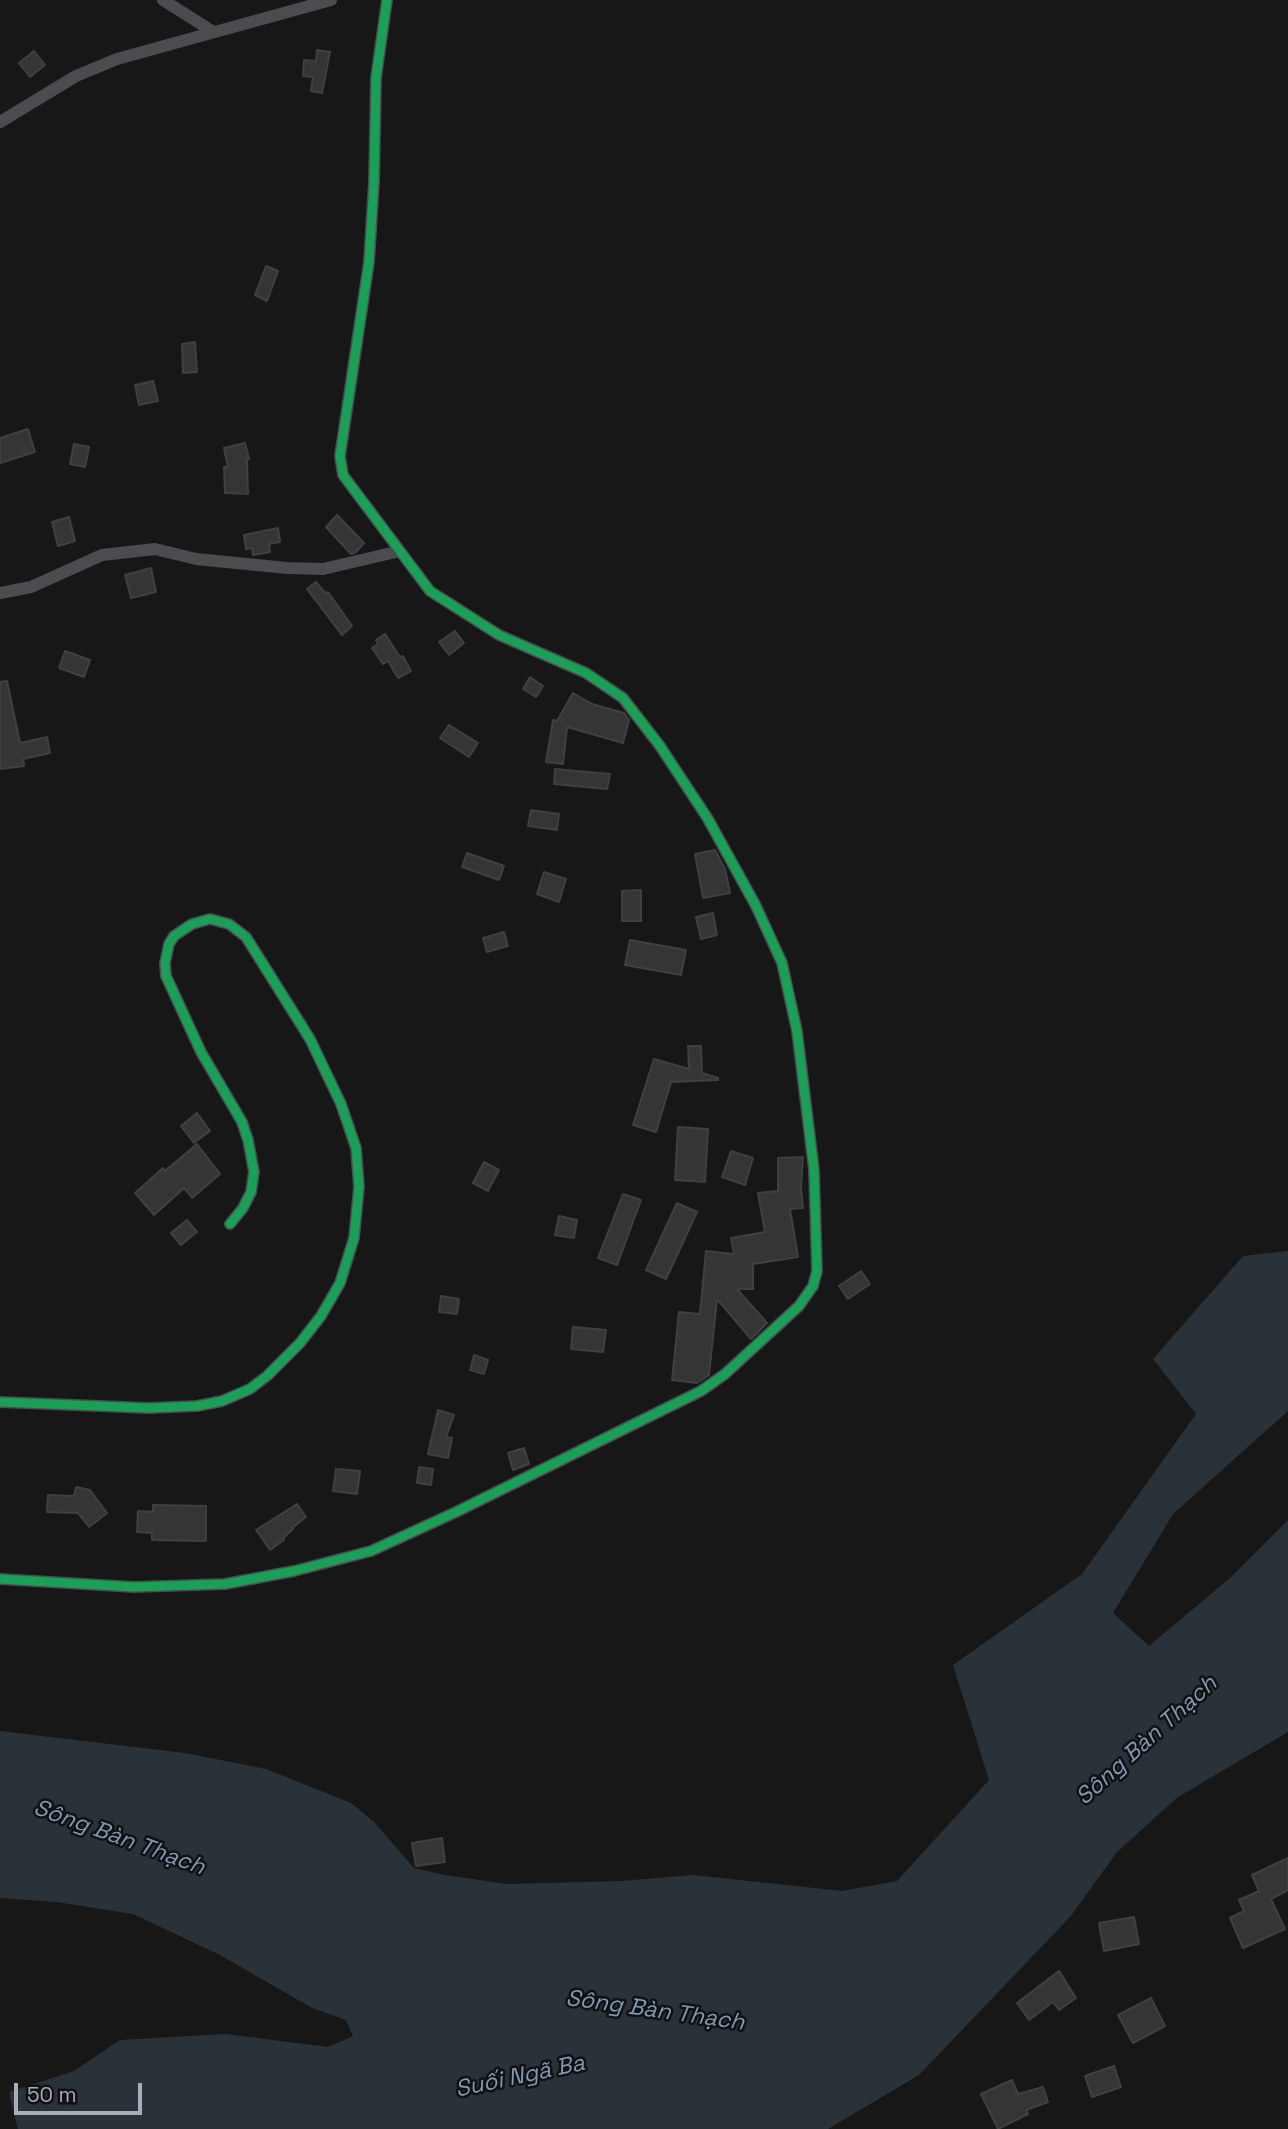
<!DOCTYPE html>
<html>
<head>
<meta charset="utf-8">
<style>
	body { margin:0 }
	#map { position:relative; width:1288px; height:2129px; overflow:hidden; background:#171717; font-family:"Space Grotesk",sans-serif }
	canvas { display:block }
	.scale { position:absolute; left:14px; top:2083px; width:128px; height:32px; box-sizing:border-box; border:4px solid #a8adb8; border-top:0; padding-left:9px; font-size:21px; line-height:24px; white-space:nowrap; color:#a8adb8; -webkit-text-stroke:5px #111113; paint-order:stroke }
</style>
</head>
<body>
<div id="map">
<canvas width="1288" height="2129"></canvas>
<div class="scale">50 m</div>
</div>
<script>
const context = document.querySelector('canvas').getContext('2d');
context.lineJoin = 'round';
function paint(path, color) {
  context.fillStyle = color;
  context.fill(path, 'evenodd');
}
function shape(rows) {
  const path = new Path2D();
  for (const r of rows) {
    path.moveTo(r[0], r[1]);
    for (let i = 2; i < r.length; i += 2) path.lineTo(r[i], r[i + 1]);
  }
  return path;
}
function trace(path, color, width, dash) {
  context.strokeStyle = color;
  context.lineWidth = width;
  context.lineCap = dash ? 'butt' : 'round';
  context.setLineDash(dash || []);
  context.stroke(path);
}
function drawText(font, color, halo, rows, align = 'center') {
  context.font = font + ' "Space Grotesk",sans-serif';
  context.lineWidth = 5;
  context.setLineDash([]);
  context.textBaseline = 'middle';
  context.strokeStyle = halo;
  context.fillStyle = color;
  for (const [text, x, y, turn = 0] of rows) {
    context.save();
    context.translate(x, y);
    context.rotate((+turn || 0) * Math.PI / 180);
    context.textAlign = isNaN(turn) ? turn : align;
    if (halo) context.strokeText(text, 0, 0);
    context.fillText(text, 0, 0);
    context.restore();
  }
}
paint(shape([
	[1288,1251,1288,1411,1173,1514,1113,1613,1149,1646,1231,1577,1288,1520,1288,1732,1178,1797,1117,1852,1070,1917,919,2075,828,2129,18,2129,9,2092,74,2071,120,2040,226,2034,328,2047,353,2036,346,2020,312,2008,220,1955,133,1914,56,1902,0,1898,0,1731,185,1753,266,1769,351,1803,374,1822,414,1868,445,1875,507,1884,621,1881,693,1875,842,1891,897,1881,989,1780,953,1665,1082,1574,1196,1414,1153,1359,1243,1256]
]), '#2a3239');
const building = shape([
	[317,50,330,52,322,93,311,91,313,77,303,76,304,60,316,61,317,50],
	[34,51,45,65,30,77,19,63,34,51],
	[266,266,278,271,267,301,255,295,266,266],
	[195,342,197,372,183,373,182,344,195,342],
	[153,381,158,401,139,405,135,385,153,381],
	[28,429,35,452,0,463,0,438,28,429],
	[245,443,249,459,247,460,248,494,225,493,224,467,228,467,224,448,245,443],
	[74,444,89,447,85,467,70,464,74,444],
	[337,515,364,543,355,553,351,554,326,527,337,515],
	[69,517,75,541,58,546,52,522,69,517],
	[278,528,280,542,269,544,270,552,253,555,252,548,246,549,244,535,278,528],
	[151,568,156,592,131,598,125,575,151,568],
	[316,582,326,594,328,592,352,626,342,635,307,589,316,582],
	[455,631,464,643,449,655,439,642,455,631],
	[385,634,400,657,403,656,411,671,398,678,388,661,383,664,372,648,378,644,376,640,385,634],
	[65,651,90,660,84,677,59,668,65,651],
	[530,677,543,686,536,697,523,689,530,677],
	[7,681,20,743,47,737,50,753,23,759,24,766,0,769,0,682,7,681],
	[573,693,592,704,624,713,629,720,623,743,567,727,563,764,546,762,553,720,557,721,573,693],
	[449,725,478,743,469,757,440,738,449,725],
	[555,769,610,774,607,789,554,784,555,769],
	[531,810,559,814,557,830,528,826,531,810],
	[715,850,725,869,730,893,703,898,695,854,715,850],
	[467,853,504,866,499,880,462,867,467,853],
	[544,872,566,879,559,902,537,894,544,872],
	[641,890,641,921,622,921,622,891,641,890],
	[713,913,717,935,701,939,696,917,713,913],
	[504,932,508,946,487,952,483,938,504,932],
	[630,940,686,950,681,975,625,965,630,940],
	[688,1046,701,1046,702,1073,718,1078,718,1080,671,1082,656,1132,633,1125,654,1059,689,1069,688,1046],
	[197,1113,210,1131,194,1143,181,1126,197,1113],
	[678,1127,708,1129,705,1182,675,1180,678,1127],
	[197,1144,220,1174,192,1198,184,1188,154,1215,135,1193,163,1168,165,1171,197,1144],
	[731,1151,753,1158,745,1185,722,1177,731,1151],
	[803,1157,801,1188,803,1208,790,1209,798,1257,753,1264,753,1289,737,1289,767,1323,751,1339,717,1299,709,1375,697,1383,672,1380,679,1312,700,1314,706,1251,734,1254,731,1238,765,1232,758,1193,778,1191,778,1158,803,1157],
	[484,1162,499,1170,488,1191,473,1183,484,1162],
	[623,1194,641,1200,617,1265,598,1258,623,1194],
	[677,1203,697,1212,666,1279,646,1270,677,1203],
	[559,1216,577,1220,574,1238,555,1235,559,1216],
	[187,1220,197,1232,181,1245,171,1233,187,1220],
	[861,1271,870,1284,848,1299,839,1286,861,1271],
	[441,1296,459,1299,457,1314,439,1312,441,1296],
	[573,1327,606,1330,603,1352,571,1349,573,1327],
	[474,1355,488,1360,484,1374,470,1370,474,1355],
	[438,1410,454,1415,446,1437,452,1438,448,1458,428,1454,438,1410],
	[524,1448,529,1464,513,1470,508,1453,524,1448],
	[419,1467,433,1469,431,1485,417,1483,419,1467],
	[336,1469,360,1471,357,1494,333,1491,336,1469],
	[76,1487,90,1490,107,1513,89,1527,78,1513,47,1512,48,1495,74,1496,76,1487],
	[297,1504,306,1517,292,1528,293,1529,283,1538,284,1540,270,1550,256,1530,297,1504],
	[153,1505,206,1506,206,1541,152,1540,152,1533,137,1532,138,1511,153,1512,153,1505],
	[442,1838,445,1862,416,1866,412,1843,442,1838],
	[1288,1858,1288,1890,1271,1899,1285,1929,1243,1948,1230,1918,1244,1911,1239,1900,1259,1891,1252,1875,1288,1858],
	[1134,1917,1139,1944,1104,1951,1099,1923,1134,1917],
	[1059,1971,1076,1998,1059,2010,1053,2002,1029,2020,1017,2003,1059,1971],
	[1151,1998,1165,2026,1133,2043,1118,2015,1151,1998],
	[1114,2066,1121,2087,1092,2097,1085,2076,1114,2066],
	[1012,2080,1018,2094,1043,2087,1048,2102,1026,2110,1028,2114,998,2129,981,2094,1012,2080]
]);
paint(building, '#353536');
trace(building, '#3f4043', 2);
trace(shape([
	[163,0,212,31],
	[0,122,76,76,117,59,331,0],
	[0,593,31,587,102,555,155,549,196,559,287,568,323,569,400,551],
	[0,1402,149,1408,197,1406,222,1401,250,1389,267,1376,300,1343,321,1316,340,1283,354,1238,359,1187,356,1148,341,1104,310,1039,246,937,229,924,210,919,192,924,174,936,169,944,165,963,166,976,201,1052,242,1122,248,1140,254,1172,251,1192,243,1208,230,1224],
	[0,1579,134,1587,225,1584,294,1571,371,1551,456,1512,701,1391,725,1374,799,1306,813,1286,817,1271,814,1170,797,1031,782,963,756,906,708,819,660,746,623,698,586,673,499,635,430,591,343,475,340,456,369,262,374,182,376,78,387,0]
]), '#4b4c50', 12);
trace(shape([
	[0,1402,149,1408,197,1406,222,1401,250,1389,267,1376,300,1343,321,1316,340,1283,354,1238,359,1187,356,1148,341,1104,310,1039,246,937,229,924,210,919,192,924,174,936,169,944,165,963,166,976,201,1052,242,1122,248,1140,254,1172,251,1192,243,1208,230,1224],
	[0,1579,134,1587,225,1584,294,1571,371,1551,456,1512,701,1391,725,1374,799,1306,813,1286,817,1271,814,1170,797,1031,782,963,756,906,708,819,660,746,623,698,586,673,499,635,430,591,343,475,340,456,369,262,374,182,376,78,387,0]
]), '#1a9f57', 9);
drawText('italic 23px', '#7f9bb3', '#111113', [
	["Sông Bàn Thạch",1147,1741,-42],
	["Sông Bàn Thạch",119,1838,20],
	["Sông Bàn Thạch",655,2011,8],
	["Suối Ngã Ba",520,2077,-12]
]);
</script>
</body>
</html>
